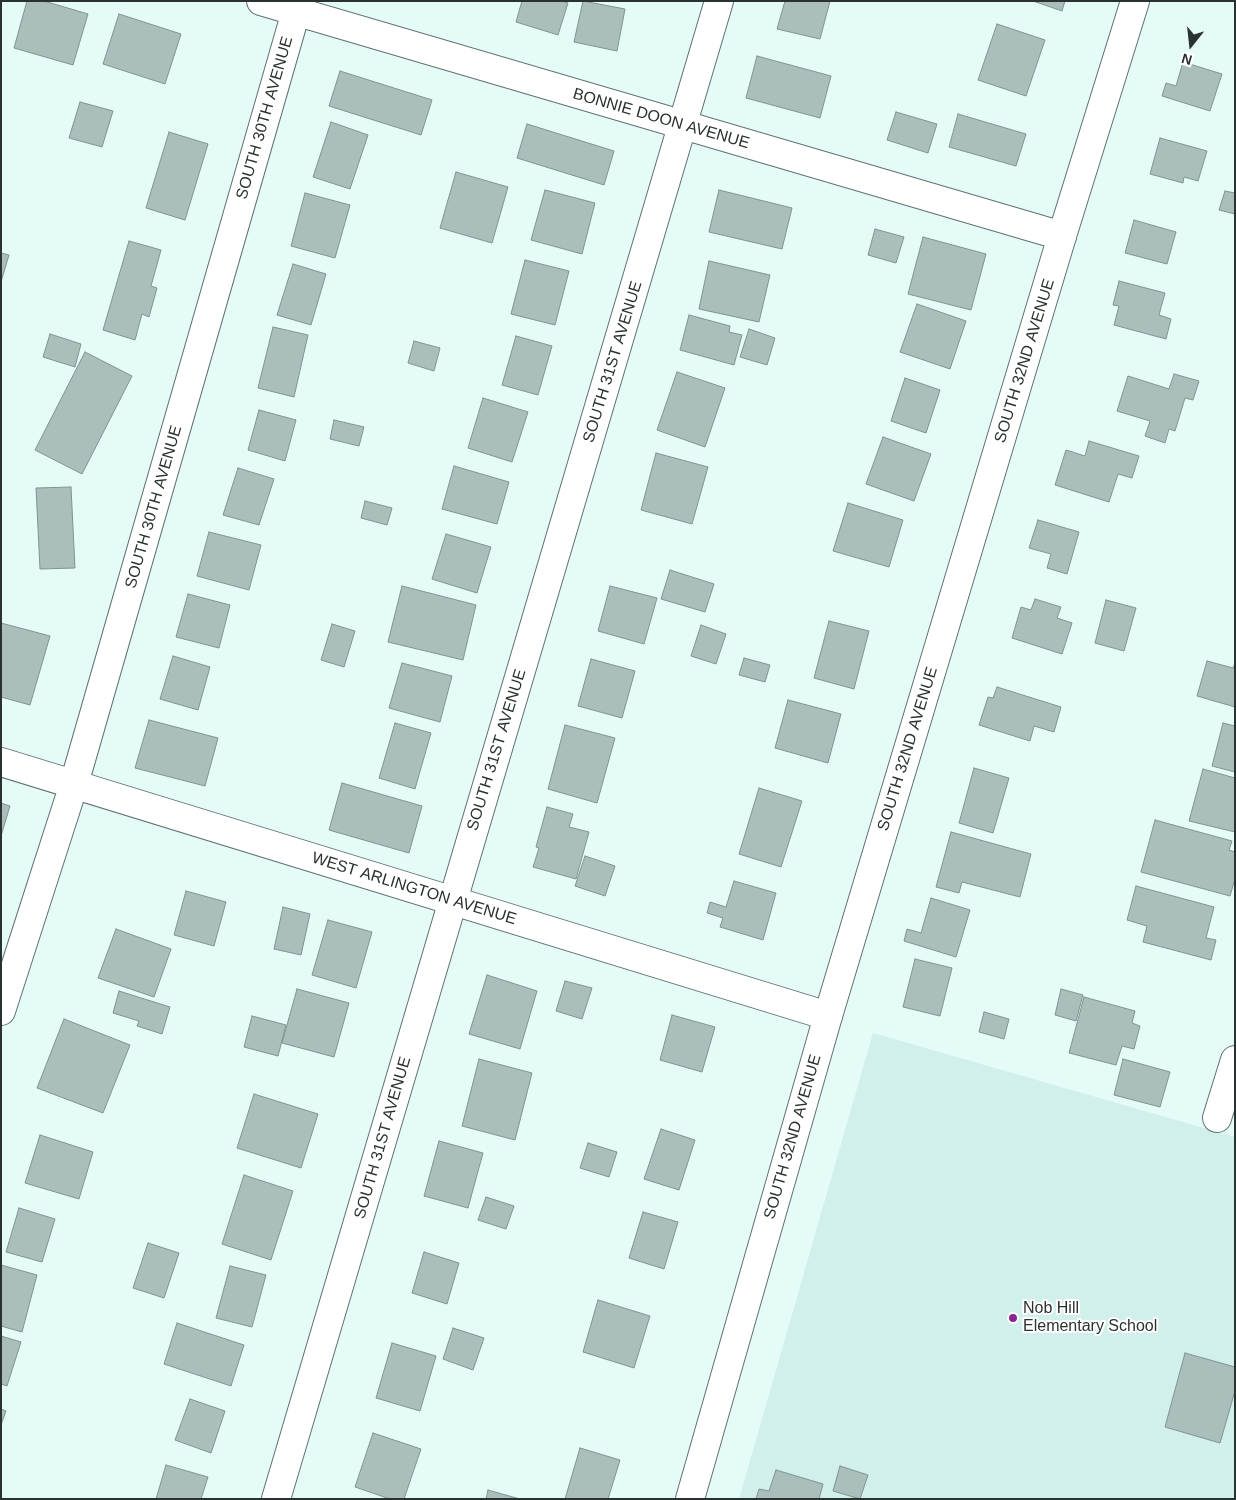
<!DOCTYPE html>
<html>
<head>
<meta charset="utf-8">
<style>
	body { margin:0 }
	#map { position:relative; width:1236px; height:1500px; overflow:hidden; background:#e5fbf8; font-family:Arial,sans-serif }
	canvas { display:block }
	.frame { position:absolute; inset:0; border:2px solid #2a3231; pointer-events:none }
	.north { position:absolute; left:1166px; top:20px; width:50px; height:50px; -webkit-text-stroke:4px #fff; paint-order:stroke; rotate:196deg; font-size:14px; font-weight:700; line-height:20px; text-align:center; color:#2a3231 }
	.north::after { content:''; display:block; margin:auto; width:18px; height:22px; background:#2a3231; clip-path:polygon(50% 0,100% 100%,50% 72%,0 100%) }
</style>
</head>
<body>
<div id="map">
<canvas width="1236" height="1500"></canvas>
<div class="frame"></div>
<div class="north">N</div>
</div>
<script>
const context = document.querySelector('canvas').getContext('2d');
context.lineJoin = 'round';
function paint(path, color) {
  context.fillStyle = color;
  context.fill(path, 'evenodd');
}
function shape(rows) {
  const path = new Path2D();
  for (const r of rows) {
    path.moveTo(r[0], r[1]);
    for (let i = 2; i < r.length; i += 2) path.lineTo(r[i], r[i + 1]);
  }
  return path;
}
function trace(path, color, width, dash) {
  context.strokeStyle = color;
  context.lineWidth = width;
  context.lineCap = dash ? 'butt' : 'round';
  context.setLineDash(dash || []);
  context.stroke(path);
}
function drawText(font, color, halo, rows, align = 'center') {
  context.font = font + ' Arial,sans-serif';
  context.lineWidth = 4;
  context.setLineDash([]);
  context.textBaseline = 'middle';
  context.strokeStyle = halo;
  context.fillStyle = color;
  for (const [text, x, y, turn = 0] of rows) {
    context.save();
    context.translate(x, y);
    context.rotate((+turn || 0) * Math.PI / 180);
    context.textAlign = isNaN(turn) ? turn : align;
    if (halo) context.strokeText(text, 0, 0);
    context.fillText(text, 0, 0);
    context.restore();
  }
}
paint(shape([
	[873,1033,1235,1137,1235,1499,739,1499]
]), '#d1efeb');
const building = shape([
	[27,1,44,1,88,14,73,65,14,48,27,1],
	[522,1,562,1,568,3,558,35,516,22,522,1],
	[583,1,625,9,617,51,574,42,583,1],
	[785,1,830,1,820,39,777,29,785,1],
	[1033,1,1065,1,1062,11,1033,1],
	[119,14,181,34,165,84,103,64,119,14],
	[997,24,1045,40,1026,96,978,80,997,24],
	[757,56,831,76,820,118,746,98,757,56],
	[1183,62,1222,74,1210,111,1162,96,1166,83,1176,86,1183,62],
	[340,71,432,100,421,135,329,106,340,71],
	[80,102,113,111,102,147,69,138,80,102],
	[896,112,937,124,928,153,887,140,896,112],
	[958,114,1026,134,1016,166,949,147,958,114],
	[331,122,368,135,350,189,313,177,331,122],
	[527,124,614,151,604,185,517,158,527,124],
	[169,132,208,144,185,220,146,208,169,132],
	[1160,138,1207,151,1198,181,1184,177,1183,183,1150,174,1160,138],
	[456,172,508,187,492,243,440,228,456,172],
	[545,190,595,203,582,254,531,240,545,190],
	[719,190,792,208,782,249,709,232,719,190],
	[1225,191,1235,193,1235,214,1219,210,1225,191],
	[305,193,350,205,335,258,291,246,305,193],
	[1134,220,1176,232,1167,264,1125,253,1134,220],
	[875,229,904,237,896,263,868,255,875,229],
	[923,237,986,254,971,310,908,294,923,237],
	[129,241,161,250,151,286,157,288,149,317,142,314,135,340,103,330,129,241],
	[1,253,9,255,1,282,1,253],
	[525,260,569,271,555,325,511,314,525,260],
	[709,261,770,275,759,322,699,309,709,261],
	[293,264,326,274,311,325,277,315,293,264],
	[1119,281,1165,293,1159,315,1171,319,1166,339,1114,325,1119,306,1113,305,1119,281],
	[917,304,966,321,950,369,900,352,917,304],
	[689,315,730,326,729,332,742,335,734,365,680,350,689,315],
	[273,327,308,335,294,397,258,388,273,327],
	[749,329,775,338,767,365,740,357,749,329],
	[50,334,81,344,75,367,43,357,50,334],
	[516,336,552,346,538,395,502,385,516,336],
	[414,341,440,348,434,371,408,363,414,341],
	[85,352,132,376,82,474,35,450,85,352],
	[677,372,725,388,705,447,657,430,677,372],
	[1174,374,1199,381,1193,400,1185,398,1175,431,1169,429,1165,443,1145,436,1150,421,1117,411,1128,376,1169,389,1174,374],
	[905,378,940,390,926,433,891,421,905,378],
	[483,398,528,412,512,462,468,448,483,398],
	[259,410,296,420,285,461,248,450,259,410],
	[334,420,364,427,359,446,330,439,334,420],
	[883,437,931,454,914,501,866,484,883,437],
	[1089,441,1139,456,1132,478,1118,474,1109,502,1055,485,1066,450,1085,456,1089,441],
	[656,453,708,467,692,524,641,510,656,453],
	[454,466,509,482,497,524,442,509,454,466],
	[238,468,274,479,259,525,223,515,238,468],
	[71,487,75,568,40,569,36,488,71,487],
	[365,501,392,508,387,525,361,518,365,501],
	[848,503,903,520,889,567,833,551,848,503],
	[1038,520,1079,532,1067,574,1047,568,1051,554,1029,548,1038,520],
	[209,532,261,545,249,590,197,576,209,532],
	[446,534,491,547,477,593,432,579,446,534],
	[670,570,714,584,705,612,661,599,670,570],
	[402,586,476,605,463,660,388,642,402,586],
	[610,586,657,598,644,644,598,631,610,586],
	[188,594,230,605,219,648,176,637,188,594],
	[1035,599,1061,607,1057,618,1072,623,1062,654,1012,638,1021,607,1031,610,1035,599],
	[1106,600,1136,608,1124,651,1095,643,1106,600],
	[829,621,869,631,854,689,814,678,829,621],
	[1,623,50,636,30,705,1,697,1,623],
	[332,624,355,631,344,667,321,660,332,624],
	[701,625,726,634,716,664,691,656,701,625],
	[173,656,210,667,198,710,160,699,173,656],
	[744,658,770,665,765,682,739,675,744,658],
	[591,659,635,671,622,718,578,706,591,659],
	[1207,661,1233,668,1235,663,1235,707,1197,696,1207,661],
	[402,663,452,676,440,722,389,708,402,663],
	[997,687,1061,707,1054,732,1034,726,1030,741,979,725,988,697,993,698,997,687],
	[788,700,841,714,828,763,775,748,788,700],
	[149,720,218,738,205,786,135,768,149,720],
	[395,723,431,733,415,789,379,778,395,723],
	[1223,723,1235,726,1235,772,1212,766,1223,723],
	[565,725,615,738,597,803,548,789,565,725],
	[974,768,1009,778,993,833,959,823,974,768],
	[1203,769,1235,778,1235,832,1189,821,1203,769],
	[342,783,422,806,409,853,329,830,342,783],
	[759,788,802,801,781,867,739,854,759,788],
	[1,803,10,806,1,836,1,803],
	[547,807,573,814,569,827,589,832,576,879,533,867,539,848,536,847,547,807],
	[1155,820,1232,841,1229,850,1235,852,1235,879,1230,896,1141,872,1155,820],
	[951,832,1031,854,1020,897,962,882,959,893,936,887,951,832],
	[585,856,615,866,605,896,575,886,585,856],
	[734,881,776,893,763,940,720,927,723,918,707,913,710,902,726,907,734,881],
	[1136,886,1214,907,1206,938,1216,940,1211,960,1143,942,1147,926,1127,920,1136,886],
	[186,891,226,902,214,946,174,935,186,891],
	[931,898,970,910,956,957,904,941,907,929,921,933,931,898],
	[283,907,310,914,301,955,274,949,283,907],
	[328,920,372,932,356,988,312,975,328,920],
	[116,929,171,949,154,997,98,978,116,929],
	[915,959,952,968,940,1016,903,1007,915,959],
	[487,975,537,991,520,1049,469,1034,487,975],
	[565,981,592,988,582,1019,556,1011,565,981],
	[297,989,349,1003,334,1057,282,1043,297,989],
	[1061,989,1083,995,1076,1021,1055,1015,1061,989],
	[119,991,170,1007,162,1034,137,1026,139,1021,113,1013,119,991],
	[1084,997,1135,1011,1132,1023,1140,1026,1134,1049,1122,1046,1116,1065,1069,1053,1084,997],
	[984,1012,1009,1019,1004,1039,979,1032,984,1012],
	[672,1015,715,1027,702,1072,660,1060,672,1015],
	[252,1016,286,1025,278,1056,244,1047,252,1016],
	[64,1019,130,1045,103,1113,37,1088,64,1019],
	[479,1059,532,1073,515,1140,462,1126,479,1059],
	[1123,1059,1170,1072,1160,1107,1114,1095,1123,1059],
	[254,1094,318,1114,301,1168,237,1148,254,1094],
	[661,1129,695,1140,679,1190,644,1179,661,1129],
	[40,1135,93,1152,79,1199,25,1183,40,1135],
	[439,1141,483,1153,468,1208,424,1196,439,1141],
	[588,1143,617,1152,609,1177,580,1168,588,1143],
	[244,1175,293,1191,271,1260,222,1244,244,1175],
	[486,1197,514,1206,506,1229,478,1220,486,1197],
	[19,1208,55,1219,42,1262,6,1252,19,1208],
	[643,1212,678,1222,664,1269,629,1258,643,1212],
	[148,1243,179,1253,164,1298,133,1288,148,1243],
	[424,1252,459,1263,447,1304,412,1293,424,1252],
	[1,1265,37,1275,22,1332,1,1326,1,1265],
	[230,1266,266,1275,252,1327,216,1318,230,1266],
	[598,1300,650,1316,634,1368,583,1352,598,1300],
	[177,1323,244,1345,231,1386,164,1364,177,1323],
	[453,1328,484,1338,473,1370,443,1359,453,1328],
	[1,1336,21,1342,7,1386,1,1384,1,1336],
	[392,1343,436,1356,420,1411,376,1398,392,1343],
	[1185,1353,1235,1367,1235,1391,1220,1443,1165,1427,1185,1353],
	[190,1399,225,1411,211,1453,175,1440,190,1399],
	[1,1409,6,1411,1,1425,1,1409],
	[373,1433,421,1449,404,1499,390,1499,355,1487,373,1433],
	[580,1448,620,1460,608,1499,565,1499,580,1448],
	[166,1465,208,1477,201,1499,156,1499,166,1465],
	[840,1466,868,1475,860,1499,833,1491,840,1466],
	[776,1470,823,1484,819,1499,756,1499,759,1489,769,1491,776,1470],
	[488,1490,520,1499,486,1499,488,1490]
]);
paint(building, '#aabfbc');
trace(building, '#809391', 1);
const minor = shape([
	[261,1,1062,236],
	[1,762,828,1016],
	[1,1011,74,784,299,1],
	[1217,1118,1235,1060],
	[276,1499,719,1]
]);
const tertiary = shape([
	[690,1499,828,1016,1062,236,1135,1]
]);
trace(minor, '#5f726f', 30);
trace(tertiary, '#5f726f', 30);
trace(minor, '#fff', 28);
trace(tertiary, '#fff', 28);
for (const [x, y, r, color] of [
	[1013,1318,5,"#88258e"]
]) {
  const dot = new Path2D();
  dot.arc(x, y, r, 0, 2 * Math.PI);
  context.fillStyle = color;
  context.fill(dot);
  trace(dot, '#fff', 2);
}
drawText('16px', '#2a3231', '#fff', [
	["SOUTH 30TH AVENUE",265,118,-74],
	["BONNIE DOON AVENUE",661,119,16],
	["SOUTH 32ND AVENUE",1025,361,-73],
	["SOUTH 31ST AVENUE",613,362,-73],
	["SOUTH 30TH AVENUE",154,507,-74],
	["SOUTH 32ND AVENUE",908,749,-73],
	["SOUTH 31ST AVENUE",497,750,-73],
	["WEST ARLINGTON AVENUE",414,889,17],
	["SOUTH 32ND AVENUE",793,1137,-74],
	["SOUTH 31ST AVENUE",383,1138,-74]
]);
drawText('16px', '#2a3231', '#fff', [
	["Nob Hill",1023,1309],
	["Elementary School",1023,1327]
], 'left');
</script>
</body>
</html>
